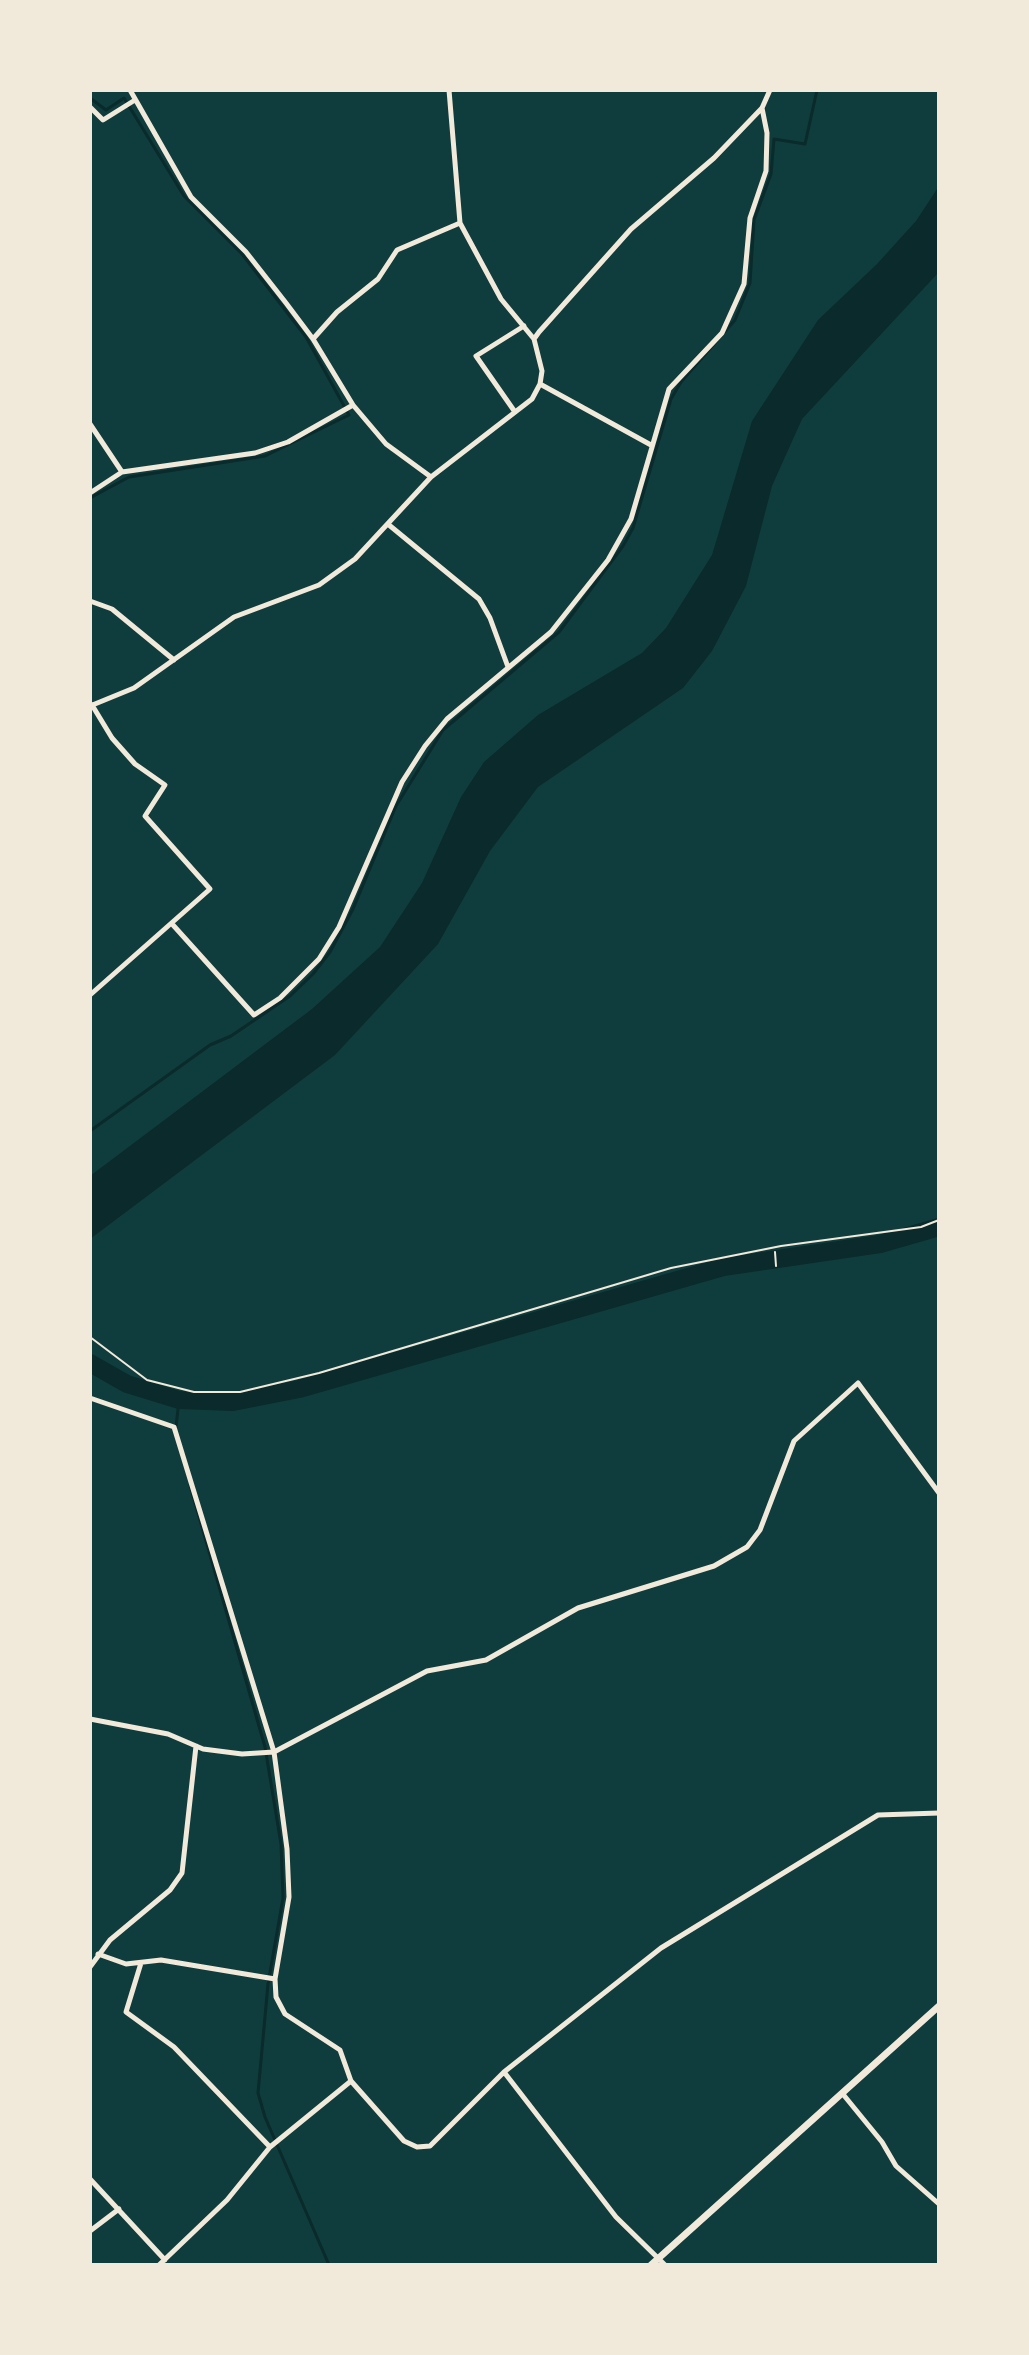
<!DOCTYPE html>
<html>
<head>
<meta charset="utf-8">
<style>
	body { margin:0 }
	#map { position:relative; width:1029px; height:2355px; overflow:hidden; background:#0f3d3e; font-family:"Source Sans 3",sans-serif }
	canvas { display:block }
	.frame { position:absolute; inset:0; border:92px solid #f1e9da; pointer-events:none }
</style>
</head>
<body>
<div id="map">
<canvas width="1029" height="2355"></canvas>
<div class="frame"></div>
</div>
<script>
const context = document.querySelector('canvas').getContext('2d');
context.lineJoin = 'round';
function paint(path, color) {
  context.fillStyle = color;
  context.fill(path, 'evenodd');
}
function shape(rows) {
  const path = new Path2D();
  for (const r of rows) {
    path.moveTo(r[0], r[1]);
    for (let i = 2; i < r.length; i += 2) path.lineTo(r[i], r[i + 1]);
  }
  return path;
}
function trace(path, color, width, dash) {
  context.strokeStyle = color;
  context.lineWidth = width;
  context.lineCap = dash ? 'butt' : 'round';
  context.setLineDash(dash || []);
  context.stroke(path);
}
paint(shape([
	[939,186,939,272,802,419,772,486,746,586,712,651,683,688,538,787,490,851,438,944,335,1055,90,1239,90,1176,312,1009,380,947,422,883,461,797,484,762,538,715,642,653,666,628,712,555,752,421,818,320,877,264,916,221]
]), '#0a2a2b');
trace(shape([
	[90,98,106,110,124,98,184,196,242,254,306,337,349,415,265,456,129,477,90,498],
	[90,1131,210,1045,231,1036,290,996,313,974,330,952,353,909,396,806,443,730,559,632,623,546,633,528,671,399,681,382,735,320,750,283,754,220,771,174,774,139,805,144,817,90],
	[176,1427,179,1400],
	[190,1485,265,1747,281,1844,283,1898,268,1984,258,2093,265,2117,329,2265]
]), '#0a2a2b', 3);
trace(shape([
	[90,1363,127,1384,179,1400,233,1402,299,1389,723,1267]
]), '#0a2a2b', 10);
trace(shape([
	[90,1363,127,1384,179,1400,233,1402,299,1389,723,1267,880,1244,939,1227]
]), '#0a2a2b', 18);
trace(shape([
	[775,1252,776,1266],
	[90,1337,147,1380,194,1392,240,1392,319,1373,671,1268,781,1246,921,1227,939,1220]
]), '#f1e9da', 2);
trace(shape([
	[130,90,191,197,246,252,286,303,313,339,353,405,386,444,431,477],
	[449,90,460,223,501,299,534,339],
	[90,107,103,120,135,100],
	[313,339,337,312,378,279,397,250,460,223],
	[540,384,651,445],
	[515,412,476,356,524,326],
	[90,424,122,472],
	[90,493,122,472,255,453,288,442,353,405],
	[389,525,479,599,490,618,508,667],
	[90,601,112,609,174,660],
	[90,706,134,688,234,617,319,585,355,559,431,477,532,399,540,384,542,371,534,339,539,332,631,229,714,158,762,108,770,90],
	[173,925,254,1015,280,998,319,959,339,927,402,782,425,746,447,719,551,632,608,560,631,519,669,389,722,333,744,284,750,218,766,171,767,133,762,108],
	[90,995,210,889,145,816,165,785,135,764,112,738,92,705],
	[90,1398,174,1427,274,1752,287,1849,289,1897,275,1979,276,1997,285,2014,340,2050,351,2081],
	[90,1719,168,1734,203,1749,242,1754,274,1752,427,1671,486,1660,578,1608,714,1566,747,1547,760,1530,794,1441,858,1383,939,1493],
	[98,1954,126,1964,161,1960,275,1979],
	[141,1963,126,2012,174,2047,270,2147],
	[90,1967,110,1940,170,1890,182,1873,196,1746],
	[504,2072,616,2217,665,2265],
	[842,2093,882,2142,896,2166,939,2204],
	[90,2179,165,2260],
	[90,2231,119,2209],
	[159,2265,227,2200,270,2147,351,2081,404,2141,417,2147,430,2146,504,2072,661,1948,878,1815,939,1813]
]), '#f1e9da', 5);
trace(shape([
	[651,2265,939,2006]
]), '#f1e9da', 7);
</script>
</body>
</html>
